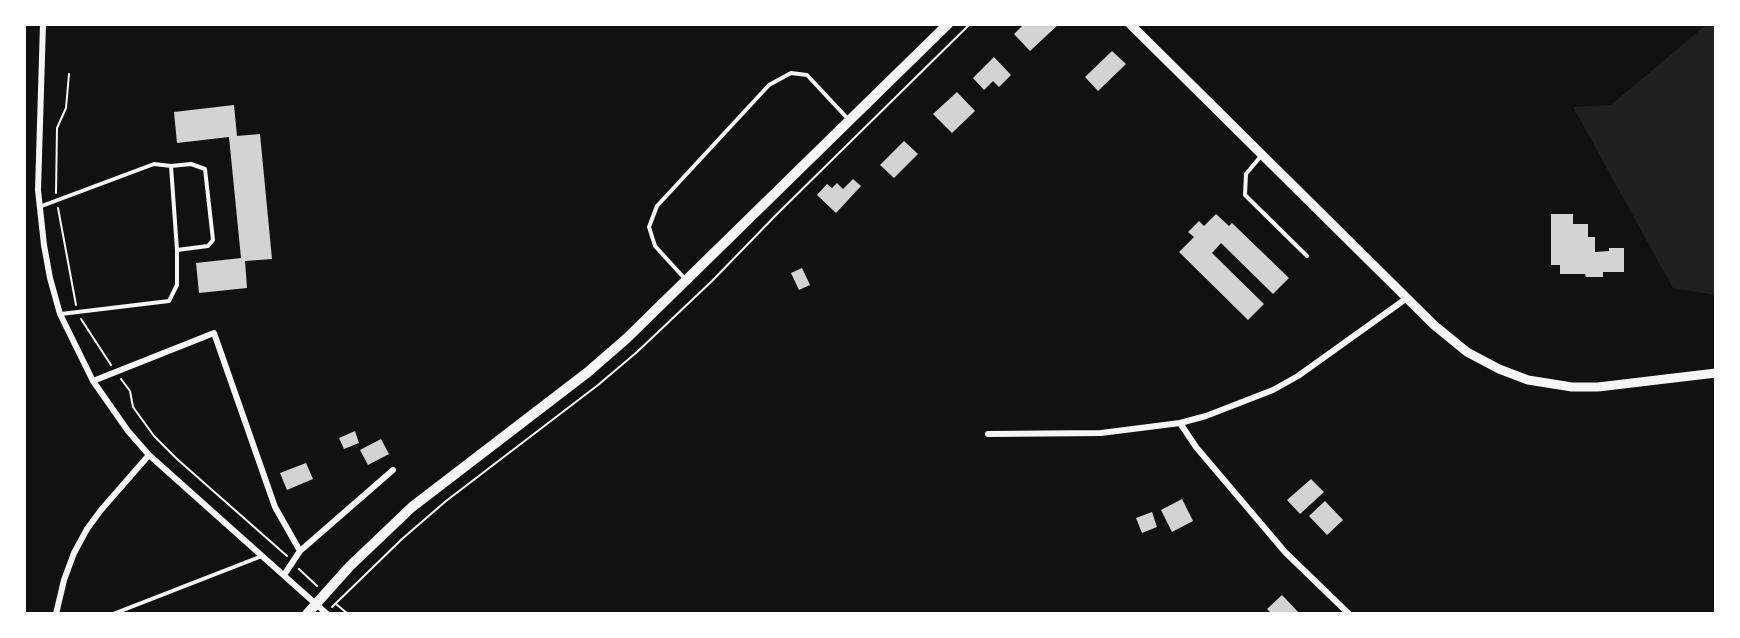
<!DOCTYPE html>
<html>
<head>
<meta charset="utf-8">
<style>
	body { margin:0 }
	#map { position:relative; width:1740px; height:638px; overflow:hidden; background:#111; font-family:Mulish,sans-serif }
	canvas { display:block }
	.frame { position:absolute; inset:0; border:26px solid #fff; pointer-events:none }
</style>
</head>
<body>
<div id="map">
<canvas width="1740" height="638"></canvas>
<div class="frame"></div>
</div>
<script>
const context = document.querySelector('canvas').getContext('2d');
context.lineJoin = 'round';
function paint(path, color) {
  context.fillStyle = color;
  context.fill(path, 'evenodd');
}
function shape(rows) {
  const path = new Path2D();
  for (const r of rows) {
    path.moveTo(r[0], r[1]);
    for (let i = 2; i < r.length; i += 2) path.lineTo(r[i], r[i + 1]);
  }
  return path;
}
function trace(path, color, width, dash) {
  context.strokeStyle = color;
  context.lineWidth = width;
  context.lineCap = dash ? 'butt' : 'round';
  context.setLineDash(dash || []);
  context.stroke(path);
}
paint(shape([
	[1707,24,1716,24,1716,295,1673,288,1573,107,1611,105]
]), '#202020');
paint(shape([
	[1024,24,1059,24,1030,51,1014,34],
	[1112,51,1126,64,1098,91,1085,77],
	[994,57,1011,75,999,87,993,81,984,90,973,78],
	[957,92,975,111,952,133,933,114],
	[234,105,237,136,260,134,272,259,245,261,247,288,199,293,196,263,241,258,229,137,177,143,174,112],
	[904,141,918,154,894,178,880,165],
	[853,179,861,186,836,213,817,195,827,184,832,188,837,183,843,189],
	[1216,214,1229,226,1232,223,1289,278,1273,294,1221,243,1212,253,1264,304,1248,320,1179,252,1194,237,1188,232,1199,221,1204,226],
	[1551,214,1573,214,1573,224,1588,224,1588,237,1595,237,1595,252,1609,251,1609,248,1624,248,1624,272,1603,272,1603,277,1586,277,1585,274,1560,274,1560,265,1551,265],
	[802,268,810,285,799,290,791,273],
	[355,431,359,443,344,449,339,438],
	[381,439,389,454,368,465,360,450],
	[306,463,313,479,287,490,280,473],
	[1311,479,1324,492,1300,514,1287,500],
	[1182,499,1193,521,1172,532,1161,510],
	[1325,501,1343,520,1327,535,1309,516],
	[1152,512,1157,527,1142,533,1136,518],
	[1282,595,1300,614,1272,614,1267,609]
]), '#d3d3d3');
trace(shape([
	[56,193,57,128,66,108,69,74],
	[58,208,76,305],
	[81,319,111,365],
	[121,379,130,391,133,407,154,436,177,459,287,556],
	[299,569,317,586],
	[336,604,348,614],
	[332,607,402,539,446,501,598,385,637,352,712,281,778,213,970,24]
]), '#f5f5f5', 2);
trace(shape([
	[1261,156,1246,174,1245,195,1307,256],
	[171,166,191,164,205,169,213,240,208,246,177,250],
	[39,207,154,164,171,166,177,250,177,285,169,301,61,314],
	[686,280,655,246,649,227,657,206,769,85,791,73,807,75,849,120],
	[113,614,262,556]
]), '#f5f5f5', 4);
trace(shape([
	[43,24,38,190,44,245,50,278,60,314,93,381,128,431,149,455,101,510,87,529,74,553,64,580,56,614],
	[93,381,214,333,275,507,300,551,284,575],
	[1180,423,1196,447,1285,552,1349,614],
	[988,434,1101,433,1180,423,1206,416,1273,390,1298,376,1407,298],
	[149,455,327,614],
	[300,551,393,470]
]), '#f5f5f5', 6);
trace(shape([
	[1130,24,1434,325,1467,352,1499,369,1528,380,1572,387,1598,387,1716,373]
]), '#f5f5f5', 9);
trace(shape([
	[307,614,350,566,412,507,588,372,626,339,948,24]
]), '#f5f5f5', 10);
</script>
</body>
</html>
